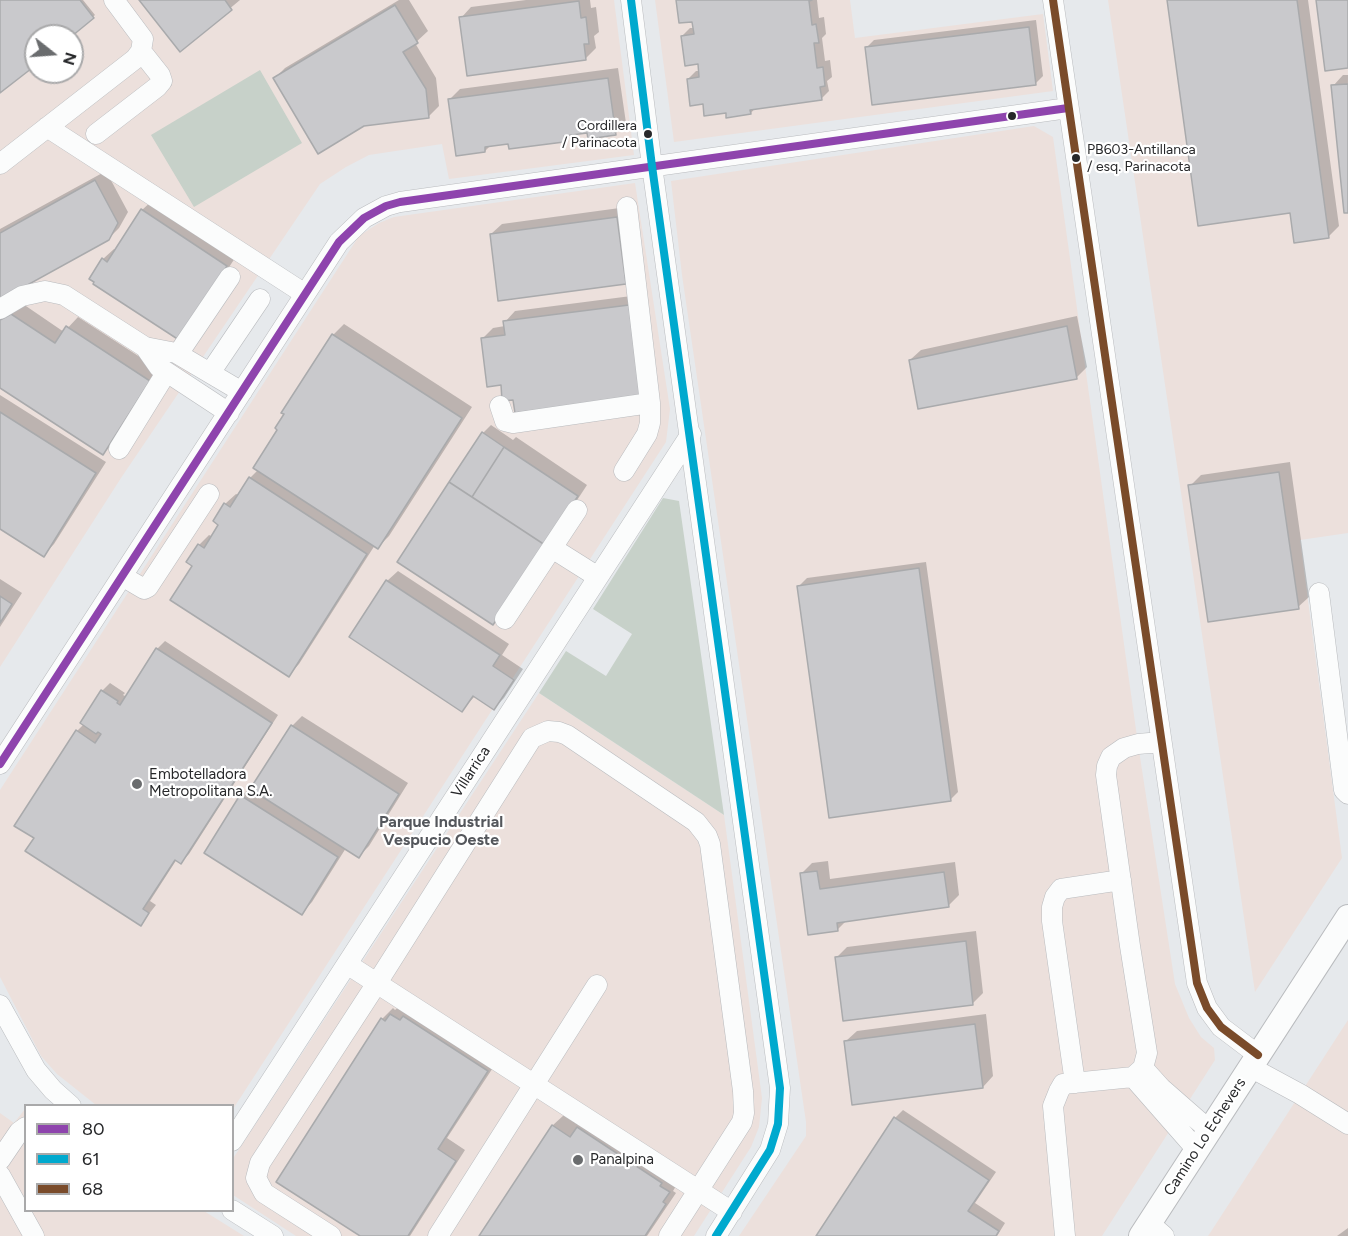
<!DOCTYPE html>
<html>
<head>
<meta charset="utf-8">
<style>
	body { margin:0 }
	#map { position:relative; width:1348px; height:1236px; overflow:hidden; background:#e6e9ec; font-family:Figtree,sans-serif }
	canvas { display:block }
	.legend { position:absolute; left:24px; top:1104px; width:210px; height:108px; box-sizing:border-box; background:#fff; border:2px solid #a9a9aa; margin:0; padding:8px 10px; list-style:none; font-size:18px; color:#27282a }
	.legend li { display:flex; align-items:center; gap:12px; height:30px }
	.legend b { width:30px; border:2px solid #a9a9aa }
	.north { position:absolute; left:24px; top:24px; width:60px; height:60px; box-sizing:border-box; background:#fff; border:2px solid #a9a9aa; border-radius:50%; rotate:107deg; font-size:16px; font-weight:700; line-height:24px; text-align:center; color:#27282a }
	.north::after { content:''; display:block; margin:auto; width:21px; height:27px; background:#6a6c6e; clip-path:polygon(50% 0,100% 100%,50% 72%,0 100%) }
</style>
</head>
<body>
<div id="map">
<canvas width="1348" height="1236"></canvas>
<ul class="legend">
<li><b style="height:8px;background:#8e44ad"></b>80</li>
<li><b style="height:8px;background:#00a9ce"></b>61</li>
<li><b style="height:8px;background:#7a4b2a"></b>68</li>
</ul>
<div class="north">N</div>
</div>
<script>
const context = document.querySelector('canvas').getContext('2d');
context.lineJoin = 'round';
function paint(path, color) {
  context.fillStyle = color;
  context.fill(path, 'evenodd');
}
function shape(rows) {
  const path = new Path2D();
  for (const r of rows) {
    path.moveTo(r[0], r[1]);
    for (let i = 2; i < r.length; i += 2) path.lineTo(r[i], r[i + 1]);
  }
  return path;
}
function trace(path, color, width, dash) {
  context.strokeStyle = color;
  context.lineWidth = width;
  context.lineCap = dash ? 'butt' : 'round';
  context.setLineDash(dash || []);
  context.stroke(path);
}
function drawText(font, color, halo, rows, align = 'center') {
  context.font = font + ' Figtree,sans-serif';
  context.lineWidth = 4.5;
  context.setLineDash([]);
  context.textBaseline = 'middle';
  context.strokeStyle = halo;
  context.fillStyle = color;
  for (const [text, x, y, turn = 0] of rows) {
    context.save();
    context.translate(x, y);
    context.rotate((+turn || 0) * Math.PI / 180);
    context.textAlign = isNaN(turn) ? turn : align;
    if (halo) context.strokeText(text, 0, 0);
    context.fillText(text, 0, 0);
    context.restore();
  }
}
paint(shape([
	[0,0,614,0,634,155,449,179,442,144,369,155,346,167,320,184,121,478,0,667],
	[36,36,72,36,72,72,36,72],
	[655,0,850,0,855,38,1043,14,1053,91,674,142],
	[1108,0,1348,0,1348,533,1300,540,1342,858,1255,992],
	[1034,126,1053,137,1138,744,1175,984,1189,1018,1201,1037,1214,1048,1215,1060,1102,1236,739,1236,806,1136,806,1122,682,275,671,181],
	[635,183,670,409,666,442,233,1109,232,1106,96,1105,57,1074,41,1056,0,977,0,790,359,236,379,223,394,217],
	[539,693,724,815,762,1098,759,1127,751,1147,694,1236,296,1236,233,1195,232,1160],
	[1348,1020,1348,1236,1208,1236,1212,1230],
	[25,1109,26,1210,204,1211,244,1236,0,1236,0,1113,14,1123]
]), '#ece0dc');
paint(shape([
	[260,70,302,143,194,207,151,135],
	[663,498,679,501,724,815,539,693,566,651,606,676,632,634,593,609]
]), '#c7d1c9');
paint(shape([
	[0,0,83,0,95,15,70,36,36,36,36,63,0,91],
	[141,0,240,0,180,50],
	[399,0,409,0,428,31,415,43,436,78,439,106,428,117,275,78,285,68],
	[526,0,590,0,591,8,596,7,599,32,594,36,596,48,585,59,461,18,471,7],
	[678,0,817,0,819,18,824,17,826,34,822,38,825,61,830,60,832,77,827,81,829,91,821,99,756,107,751,113,704,102,688,79,696,71,700,71,699,62,682,36,690,28,694,28,693,20],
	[1168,0,1308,0,1339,226,1328,237,1292,212],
	[1036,20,1043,76,1035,84,867,47,874,40],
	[618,68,626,123,615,134,589,132,569,134,563,140,491,145,485,151,450,99,460,89],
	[1343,75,1348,75,1348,211,1333,86],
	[106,171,128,212,119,228,108,239,0,298,0,229],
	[153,200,237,255,189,328,96,282,103,259,114,249,116,250,142,210],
	[627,207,636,272,625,282,491,234,502,224],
	[639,295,650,384,514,398,502,384,482,339,493,328,505,326,505,322,515,311],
	[23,304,64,332,78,317,160,370,113,442,103,453,0,387,0,317],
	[1077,316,1087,367,1076,378,910,360,921,350],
	[344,324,472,407,389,536,378,547,375,545,299,664,289,675,194,565,199,545,209,535,213,537,220,524,225,504,236,494,239,495,250,478,258,470,333,335],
	[0,395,106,462,54,544,44,555,0,527],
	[491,425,513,440,516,437,587,485,503,613,399,561,483,433],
	[1290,462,1309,597,1298,607,1190,486,1201,475],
	[926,562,958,792,950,800,799,586,807,578],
	[398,571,509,644,502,655,523,669,504,698,494,708,475,696,462,710,387,581],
	[0,579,22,593,0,627],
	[165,641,278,715,189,854,181,862,177,859,150,901,156,905,141,924,36,837,77,731,84,724,82,723,102,691,110,683,125,693,123,695,127,697,157,649],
	[302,716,408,783,369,846,359,856,346,848,312,902,302,913,241,796,252,786,253,787,292,726],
	[828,861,830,879,955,862,959,895,948,906,847,920,837,930,801,874,812,863],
	[976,931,983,993,973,1003,836,958,847,947],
	[402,1004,498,1060,447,1138,465,1150,410,1236,363,1236,278,1182,382,1019,393,1008,395,1010],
	[986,1014,993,1076,983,1087,846,1041,857,1031],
	[903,1110,996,1172,975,1203,1005,1223,997,1236,818,1236,895,1118],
	[564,1115,580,1126,589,1117,679,1181,673,1191,676,1193,647,1236,481,1236,553,1125],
	[1348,1228,1348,1236,1337,1236]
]), '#0003');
const building = shape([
	[0,0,80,0,94,18,72,36,36,36,36,65,0,93,0,0],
	[139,0,225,0,232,10,180,52,139,0],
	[676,0,812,0,809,1,812,25,816,24,819,43,814,43,817,68,823,67,825,86,820,87,822,100,750,110,751,114,726,118,726,113,704,116,703,104,690,106,687,79,699,77,698,64,685,66,681,36,694,34,692,22,679,23,676,0],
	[1167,0,1297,0,1329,238,1294,243,1290,213,1198,226,1167,0],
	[1316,0,1348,0,1348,68,1325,71,1316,0],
	[579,1,581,18,586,17,589,44,584,44,586,60,467,76,459,17,579,1],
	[395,5,418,43,403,52,426,89,429,118,364,126,318,154,273,78,395,5],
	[1029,27,1036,85,872,105,865,47,1029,27],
	[608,78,616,135,588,139,587,133,564,136,564,142,509,149,508,144,485,147,485,152,456,156,448,99,608,78],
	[1348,84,1348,213,1344,213,1331,85,1348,84],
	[95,180,118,223,109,240,0,300,0,233,95,180],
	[141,209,227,266,179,340,93,284,94,282,89,279,102,258,107,262,141,209],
	[617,217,626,284,498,301,490,234,617,217],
	[629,305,640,396,515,413,513,400,502,401,501,385,487,387,481,338,505,335,503,321,629,305],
	[11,314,55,343,66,326,150,381,103,455,0,388,0,320,11,314],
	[1067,326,1077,379,918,409,909,360,1067,326],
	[332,334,462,418,378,549,253,468,277,430,275,428,284,414,281,413,332,334],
	[0,412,96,473,44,557,0,529,0,412],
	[482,432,504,447,472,497,449,482,482,432],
	[504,447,578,496,545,545,472,497,504,447],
	[1279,472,1299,609,1208,622,1188,485,1279,472],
	[249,477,367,554,289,677,170,600,192,566,186,562,198,544,204,548,218,525,213,521,224,503,230,507,249,477],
	[449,482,545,545,493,625,397,562,449,482],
	[919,568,951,801,829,818,797,586,919,568],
	[386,580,500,655,493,666,514,680,494,710,473,696,462,712,349,637,386,580],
	[0,596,12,604,0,623,0,596],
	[156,648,272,723,181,864,175,860,143,909,149,913,141,926,25,851,34,838,14,826,76,730,95,743,101,734,98,732,96,734,80,723,101,690,118,701,117,703,120,705,156,648],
	[291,725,399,794,359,858,250,789,291,725],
	[240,795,338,857,302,915,204,853,240,795],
	[817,871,820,889,944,872,949,907,837,923,838,931,808,935,800,873,817,871],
	[966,941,973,1005,843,1021,835,957,966,941],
	[390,1014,400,1020,403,1016,488,1071,438,1149,456,1161,408,1236,360,1236,276,1182,381,1018,385,1021,390,1014],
	[975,1024,983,1088,852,1105,844,1041,975,1024],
	[894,1117,989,1180,968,1211,999,1231,996,1236,816,1236,894,1117],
	[552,1125,570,1137,577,1127,662,1183,660,1186,670,1192,663,1202,666,1204,645,1236,479,1236,552,1125]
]);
paint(building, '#c9c9cc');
trace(building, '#a9aaac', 1.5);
const minor = shape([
	[631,0,652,166,780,1088,778,1124,770,1150,716,1236],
	[1053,0,1197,983,1207,1008,1221,1027,1258,1055],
	[47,127,305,294],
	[96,134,157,87,162,81,160,75,141,51],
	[0,164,135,59,141,51,143,39,114,0],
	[0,309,22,296,45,291,64,295,145,347,159,367,229,413],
	[145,347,176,353,242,392],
	[178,354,230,277],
	[210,373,260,299],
	[500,406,505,421,513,423,650,403],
	[119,449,166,373],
	[624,471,647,434,650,423,650,403,627,207],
	[552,548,598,577],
	[122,576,144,589,148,587,209,494],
	[1319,593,1344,790,1348,794],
	[505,619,577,510],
	[0,764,339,242,364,218,386,206,400,202,1068,108],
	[347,964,732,1212],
	[0,1005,36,1070,53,1090,71,1106],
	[1250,1067,1300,1094,1348,1124],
	[1143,1068,1161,1088,1209,1130],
	[1133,1077,1197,1150],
	[1075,1083,1052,921,1052,907,1055,897,1061,889,1121,880],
	[232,1141,691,434],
	[0,1160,19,1132,26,1127],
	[0,1175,34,1236],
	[232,1210,273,1236],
	[1149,1223,1164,1236],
	[331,1236,264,1193,256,1178,260,1163,377,983,532,738,548,731,559,732,567,735,696,822,707,836,710,844,743,1091,744,1113,742,1122,669,1236],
	[438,1236,597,985],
	[1065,1236,1053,1106,1059,1091,1063,1084,1133,1077,1143,1068,1147,1053,1130,946,1106,775,1107,766,1111,757,1124,748,1138,744,1161,742]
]);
const major = shape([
	[1141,1236,1348,917]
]);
trace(minor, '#b9bbbe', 21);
trace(major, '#b9bbbe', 26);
trace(minor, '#fbfcfc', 20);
trace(major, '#fbfcfc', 24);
trace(shape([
	[0,764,339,242,364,218,386,206,400,202,1068,108]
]), '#8e44ad', 8);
trace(shape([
	[631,0,652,166,780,1088,778,1124,770,1150,716,1236]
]), '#00a9ce', 8);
trace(shape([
	[1053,0,1197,983,1207,1008,1221,1027,1258,1055]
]), '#7a4b2a', 8);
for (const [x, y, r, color] of [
	[1012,116,5,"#27282a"],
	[648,134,5,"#27282a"],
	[1076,158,5,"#27282a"],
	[137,784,6,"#6a6c6e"],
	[578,1160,6,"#6a6c6e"]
]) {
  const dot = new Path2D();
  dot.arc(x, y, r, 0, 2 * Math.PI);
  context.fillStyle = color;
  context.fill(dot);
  trace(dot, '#fff', 2);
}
drawText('14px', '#27282a', '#fff', [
	["Cordillera",637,126],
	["/ Parinacota",637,143],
	["PB603-Antillanca",1087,150,"left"],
	["/ esq. Parinacota",1087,167,"left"]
], 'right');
drawText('15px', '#27282a', '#fff', [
	["Villarrica",471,772,-57],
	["Camino Lo Echevers",1205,1137,-57]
]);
drawText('15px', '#27282a', '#fff', [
	["Embotelladora",149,775],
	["Metropolitana S.A.",149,792],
	["Panalpina",590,1160]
], 'left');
drawText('bold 16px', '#54575c', '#fff', [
	["Parque Industrial",441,822],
	["Vespucio Oeste",441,840]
]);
</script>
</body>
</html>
